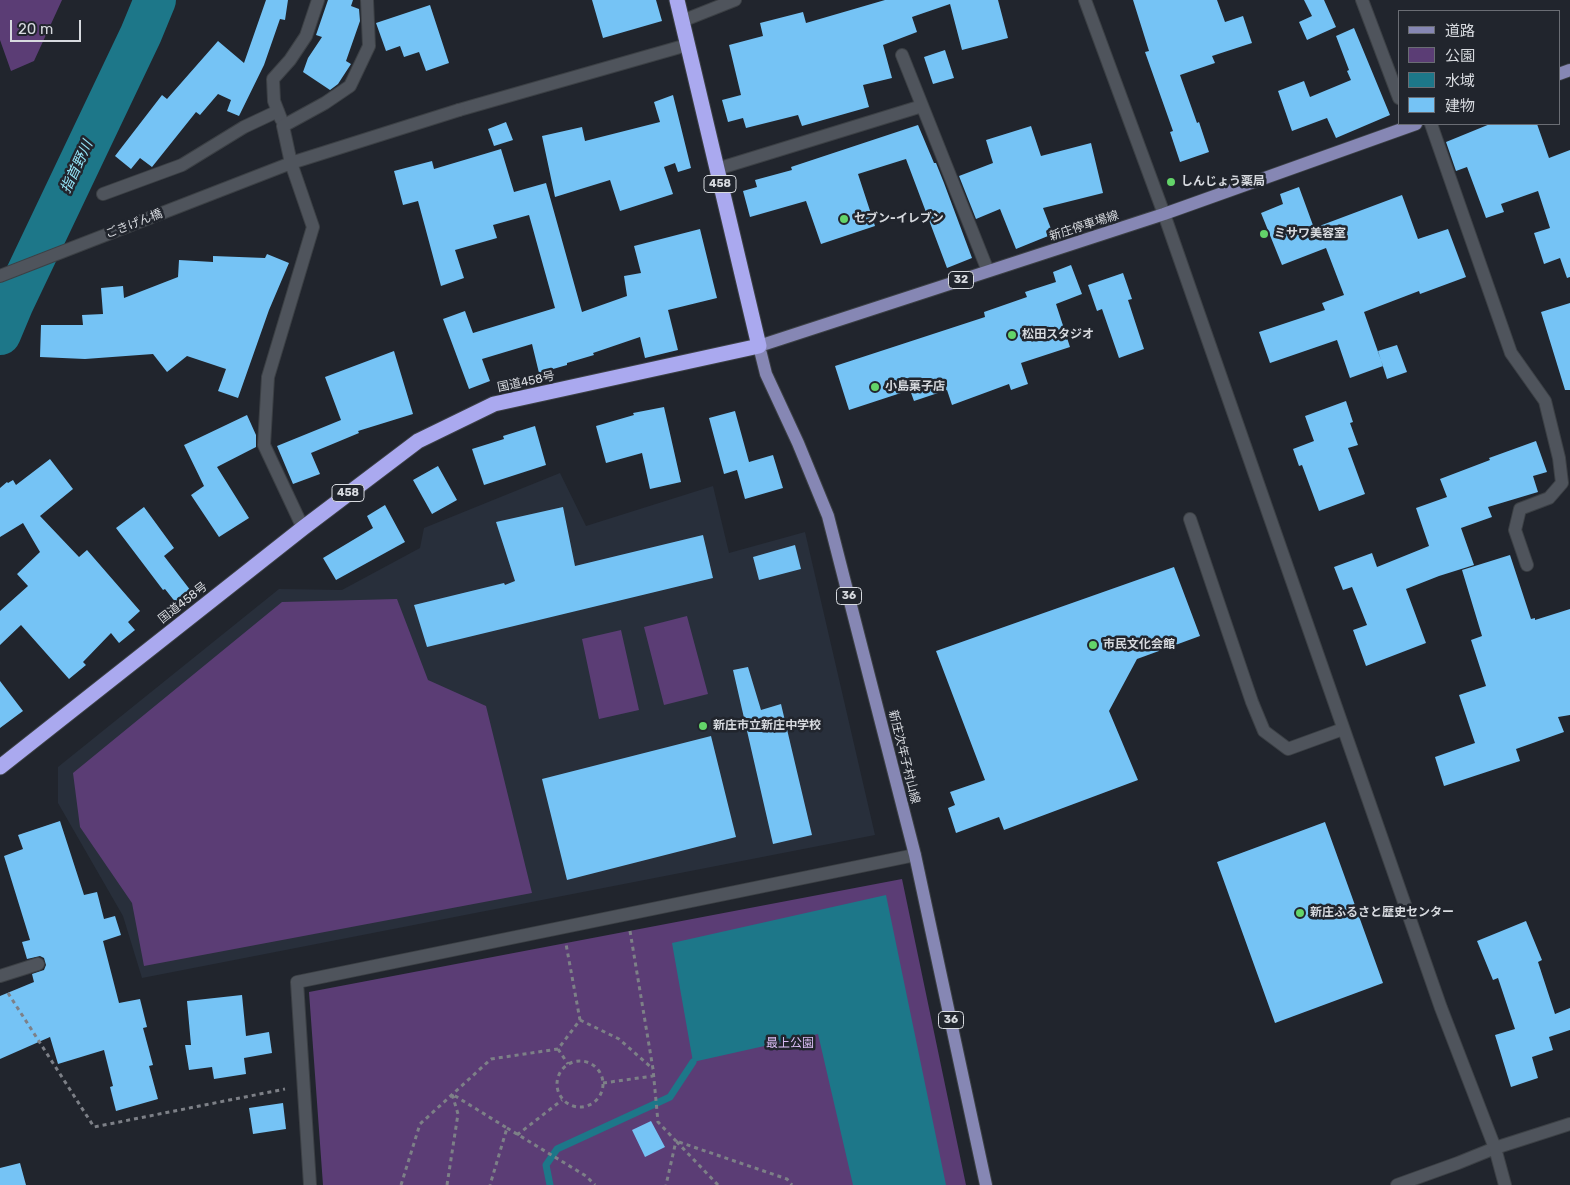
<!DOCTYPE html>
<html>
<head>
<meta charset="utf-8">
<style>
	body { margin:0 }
	#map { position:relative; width:1570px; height:1185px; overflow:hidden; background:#21252d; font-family:Rubik,"Noto Sans JP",sans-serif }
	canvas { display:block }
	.legend { position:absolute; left:1398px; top:10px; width:162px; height:115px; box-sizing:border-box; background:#21252d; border:1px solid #6a6d74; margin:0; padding:6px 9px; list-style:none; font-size:15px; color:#d7dadf }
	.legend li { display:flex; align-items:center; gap:10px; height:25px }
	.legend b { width:25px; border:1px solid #6a6d74 }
	.scale { position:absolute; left:10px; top:20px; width:71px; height:22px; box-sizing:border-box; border:2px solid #d7dadf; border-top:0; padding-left:6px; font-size:15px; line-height:18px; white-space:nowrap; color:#d7dadf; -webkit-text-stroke:4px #21252d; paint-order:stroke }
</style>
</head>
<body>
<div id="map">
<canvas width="1570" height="1185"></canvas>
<ul class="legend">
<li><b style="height:6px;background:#8687b4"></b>道路</li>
<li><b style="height:14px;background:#5b3d75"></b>公園</li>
<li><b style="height:14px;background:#1d7789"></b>水域</li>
<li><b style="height:14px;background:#75c3f5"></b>建物</li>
</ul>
<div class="scale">20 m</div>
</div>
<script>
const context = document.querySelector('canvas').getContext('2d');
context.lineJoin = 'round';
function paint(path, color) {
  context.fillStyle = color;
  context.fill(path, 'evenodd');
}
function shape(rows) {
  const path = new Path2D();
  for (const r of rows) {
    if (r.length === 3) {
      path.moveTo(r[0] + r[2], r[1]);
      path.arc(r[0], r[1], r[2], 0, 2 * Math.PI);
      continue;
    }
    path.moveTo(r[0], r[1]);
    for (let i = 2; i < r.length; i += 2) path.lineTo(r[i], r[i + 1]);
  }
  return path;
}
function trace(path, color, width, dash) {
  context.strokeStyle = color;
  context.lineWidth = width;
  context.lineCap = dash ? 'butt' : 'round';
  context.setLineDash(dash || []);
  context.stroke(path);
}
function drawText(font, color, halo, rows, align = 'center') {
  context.font = font + ' Rubik,"Noto Sans JP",sans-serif';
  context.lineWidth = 5;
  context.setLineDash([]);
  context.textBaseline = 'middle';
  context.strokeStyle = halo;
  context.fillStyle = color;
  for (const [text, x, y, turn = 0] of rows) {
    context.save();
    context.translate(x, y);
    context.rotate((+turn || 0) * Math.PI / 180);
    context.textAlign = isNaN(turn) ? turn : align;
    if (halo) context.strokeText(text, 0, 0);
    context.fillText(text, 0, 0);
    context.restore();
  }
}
paint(shape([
	[560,473,586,526,713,486,729,553,805,532,875,835,142,978,123,916,58,803,58,767,279,589,342,590,420,548,424,528]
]), '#282f3b');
paint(shape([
	[0,0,62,0,34,61,11,71,0,40],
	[397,599,428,680,486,706,532,893,144,966,132,903,80,827,73,773,282,602],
	[687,616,708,694,664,705,644,627],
	[621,630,639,710,599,719,582,639],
	[902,879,966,1185,323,1185,309,992]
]), '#5b3d75');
paint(shape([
	[886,895,946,1185,853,1185,818,1034,693,1062,672,943]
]), '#1d7789');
trace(shape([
	[550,1185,546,1165,557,1149,670,1097,693,1062]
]), '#1d7789', 7);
trace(shape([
	[0,334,13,303,141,34,155,0]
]), '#1d7789', 42);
paint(shape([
	[266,0,288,0,285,20,280,19,264,65,239,116,227,111,231,100,218,94,200,115,196,112,152,167,140,158,131,169,115,156,162,95,167,99,218,41,244,63],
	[328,0,353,0,351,6,359,9,360,21,346,61,351,64,338,84,330,90,303,72,308,58,322,37,316,35],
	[592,0,656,0,662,21,603,38],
	[885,0,998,0,1008,38,962,50,950,4,912,17,917,32,883,45,892,78,863,85,869,107,802,126,798,115,746,128,743,118,728,122,722,100,741,95,729,45,763,36,760,23,803,12,806,23],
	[1133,0,1217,0,1225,22,1243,16,1252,43,1212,56,1215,63,1180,75,1197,123,1199,122,1209,152,1180,162,1170,132,1173,131,1145,52,1149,51],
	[1304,0,1324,0,1336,27,1307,40,1299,22,1312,16],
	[430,5,449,63,426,71,419,52,404,57,400,46,386,51,376,23],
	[1354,28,1390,115,1336,138,1327,118,1292,131,1278,91,1304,81,1310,97,1351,80,1347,71,1349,70,1336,36],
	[945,50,954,78,933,84,924,57],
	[673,95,691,168,678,172,675,163,664,167,673,194,620,211,610,180,555,197,542,136,582,127,585,141,660,122,654,102],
	[506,122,513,140,494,146,488,129],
	[1490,124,1537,124,1549,158,1570,150,1570,277,1567,278,1560,258,1544,264,1534,233,1550,228,1538,191,1501,204,1504,212,1486,218,1467,167,1456,171,1446,142],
	[918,125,934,163,936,163,944,183,972,258,947,268,906,159,858,174,875,226,821,244,806,201,750,217,743,191,757,187,755,180,792,170,791,167],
	[1031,126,1041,156,1091,143,1103,193,1043,208,1053,234,1016,249,1000,209,976,219,959,176,993,163,986,140],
	[501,149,514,192,546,183,582,312,627,296,624,276,641,273,634,246,700,229,717,298,668,310,678,350,645,358,640,337,593,353,594,355,567,363,567,365,539,373,532,344,482,359,490,381,469,389,443,319,465,311,473,333,555,308,529,215,493,225,497,238,455,250,464,278,441,286,418,201,403,205,394,171,432,161,434,169],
	[1299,187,1314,228,1402,195,1418,239,1448,229,1466,277,1420,294,1419,291,1364,312,1383,366,1350,378,1337,340,1270,363,1259,332,1325,310,1322,303,1344,295,1326,248,1282,265,1261,213,1283,204,1280,194],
	[267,254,289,263,269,310,238,398,218,391,226,369,187,356,167,372,153,354,85,359,40,357,41,325,83,325,82,315,103,314,101,288,123,286,124,298,178,277,179,260,213,262,213,256,265,258],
	[1071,265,1082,294,1056,304,1070,347,1021,363,1028,384,1011,390,1009,384,952,405,947,390,914,401,910,390,849,410,835,366,985,317,984,312,1027,297,1025,292,1056,282,1053,272],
	[1123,273,1132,299,1128,300,1144,349,1119,358,1102,309,1097,311,1088,285],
	[1570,303,1570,390,1565,390,1541,312],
	[1397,345,1407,372,1387,379,1378,351],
	[394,351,413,414,358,431,359,433,311,453,320,474,293,484,277,446,341,420,325,377],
	[1346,401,1353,422,1350,423,1358,445,1348,448,1365,494,1319,511,1302,465,1299,466,1293,449,1314,441,1305,416],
	[664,407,681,482,650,489,642,453,606,463,596,426,634,415,633,413],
	[735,411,749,462,773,455,783,488,745,499,737,470,724,474,709,418],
	[247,415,256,435,256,447,217,467,249,518,219,537,191,495,204,486,184,445],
	[535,426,546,465,484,485,472,449,504,439,503,436],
	[1536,441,1547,472,1533,476,1538,492,1488,507,1492,517,1461,528,1474,565,1439,576,1406,589,1426,643,1366,666,1353,630,1367,625,1352,587,1343,590,1334,567,1372,553,1377,567,1429,546,1416,508,1447,497,1440,479,1490,460,1489,458],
	[50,459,73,489,40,516,79,557,87,550,140,611,128,622,135,630,119,643,111,633,83,662,86,665,69,679,21,625,0,645,0,611,28,586,17,574,40,552,23,523,0,537,0,488,7,482,8,483,13,480,16,485],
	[438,466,457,500,432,514,413,480],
	[385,505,405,542,336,580,323,558,373,528,367,516],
	[144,507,174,548,164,556,191,591,176,603,165,589,163,590,116,528],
	[563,507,575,566,703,535,713,578,427,647,414,605,504,583,505,585,515,581,496,522],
	[795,545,801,569,759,580,753,557],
	[1510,555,1531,619,1535,618,1535,620,1570,609,1570,715,1558,717,1564,732,1516,749,1520,761,1444,786,1435,757,1475,743,1459,695,1486,686,1471,640,1482,636,1462,570],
	[1174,567,1200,636,1137,659,1109,711,1138,780,1004,830,999,817,956,833,948,808,955,805,950,792,985,780,936,651],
	[748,667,761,710,781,704,812,835,773,844,733,670],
	[0,681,23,711,0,728],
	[711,736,736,837,567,880,542,779],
	[60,821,84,895,97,892,104,919,115,916,121,935,103,941,119,1003,140,999,147,1027,143,1028,153,1065,149,1066,158,1099,116,1111,110,1087,113,1086,104,1050,58,1064,50,1037,0,1059,0,996,34,982,32,974,44,970,46,965,44,958,40,956,27,959,22,942,30,940,4,856,23,849,18,835],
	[1325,822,1383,983,1275,1023,1217,862],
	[1526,921,1542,960,1538,962,1555,1014,1570,1008,1570,1030,1549,1037,1553,1050,1532,1057,1538,1078,1511,1087,1495,1035,1515,1029,1498,978,1493,980,1477,941],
	[242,995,246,1036,269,1032,272,1053,244,1058,246,1074,214,1079,212,1067,189,1070,185,1045,191,1045,187,1001],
	[283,1103,286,1129,253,1134,249,1108],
	[651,1121,665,1147,645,1157,632,1130],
	[20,1163,26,1185,0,1185,0,1168]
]), '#75c3f5');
const lane = shape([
	[902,55,988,271],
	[459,110,687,45],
	[281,119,274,101,273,79,290,60,306,36,318,0],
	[717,169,922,106],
	[103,194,182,165,244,127,278,111],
	[1190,519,1252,702,1264,731,1288,749,1343,729]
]);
const street = shape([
	[1362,0,1399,98],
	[1431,124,1511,353,1545,401,1559,458,1562,483,1549,498,1520,509,1515,530,1527,565],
	[0,276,291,163,459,110],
	[303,528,264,445,268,377,313,227,291,163,283,126,325,103,350,86,369,46,367,0],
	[0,976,38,964],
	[310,1185,297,982,915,855],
	[1397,1185,1458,1163,1495,1148]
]);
const secondary = shape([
	[1085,0,1164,214,1441,1008,1495,1148,1505,1185],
	[682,21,735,0],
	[1495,1148,1570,1124]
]);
const primary = shape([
	[1559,74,1570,70],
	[986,1185,915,855,828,516,798,443,766,374,759,346,1164,214,1416,124]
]);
const highway = shape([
	[0,767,303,528,418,441,494,404,759,346,677,0]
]);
trace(lane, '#3c4045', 14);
trace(street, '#3c4045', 14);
trace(secondary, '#3c4045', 14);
trace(primary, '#3c4045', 14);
trace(highway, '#3c4045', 17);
trace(shape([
	[630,931,653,1069,658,1122,676,1141,666,1185],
	[8,993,94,1127,285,1089],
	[580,1020,619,1039,653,1069],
	[558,1049,568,1064],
	[580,1084,23],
	[603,1083,653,1076],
	[507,1128,586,1176,595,1185],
	[517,1135,562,1100],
	[401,1185,420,1124,491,1059,558,1049,580,1020,566,944],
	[447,1185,458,1114,452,1094,507,1128,490,1185],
	[718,1185,676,1141,787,1179,792,1185]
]), '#7d8087', 3, [4, 4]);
trace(lane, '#4f545c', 12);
trace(street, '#4f545c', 12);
trace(secondary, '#4f545c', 12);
trace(primary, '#8687b4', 12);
trace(highway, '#aaa9ef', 15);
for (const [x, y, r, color] of [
	[1171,182,5,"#63d469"],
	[844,219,5,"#63d469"],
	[1264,234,5,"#63d469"],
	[1012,335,5,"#63d469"],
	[875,387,5,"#63d469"],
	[1093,645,5,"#63d469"],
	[703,726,5,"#63d469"],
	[1300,913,5,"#63d469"]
]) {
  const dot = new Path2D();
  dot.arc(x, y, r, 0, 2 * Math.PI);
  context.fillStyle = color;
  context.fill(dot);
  trace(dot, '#21252d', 2);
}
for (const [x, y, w] of [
	[720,184,32],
	[961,280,25],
	[348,493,32],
	[849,596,25],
	[951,1020,25]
]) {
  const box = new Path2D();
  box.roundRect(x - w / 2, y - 8.5, w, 17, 4);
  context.fillStyle = '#21252d';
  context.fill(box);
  trace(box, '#d7dadf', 1);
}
drawText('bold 11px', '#d7dadf', null, [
	["458",720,184],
	["32",961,280],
	["458",348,493],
	["36",849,596],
	["36",951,1020]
]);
drawText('bold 12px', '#d7dadf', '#21252d', [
	["しんじょう薬局",1181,182],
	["セブン-イレブン",854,219],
	["ミサワ美容室",1274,234],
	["松田スタジオ",1022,335],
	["小島菓子店",885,387],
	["市民文化会館",1103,645],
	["新庄市立新庄中学校",713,726],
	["新庄ふるさと歴史センター",1310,913]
], 'left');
drawText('12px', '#d7dadf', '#21252d', [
	["ごきげん橋",134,224,-21],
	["新庄停車場線",1084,226,-18],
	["国道458号",526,382,-12],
	["国道458号",183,603,-38],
	["新庄次年子村山線",904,757,76]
]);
drawText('12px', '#d9bcf4', '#21252d', [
	["最上公園",790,1044]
]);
drawText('italic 14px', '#96e5f8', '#21252d', [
	["指首野川",77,167,-65]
]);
</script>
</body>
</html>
